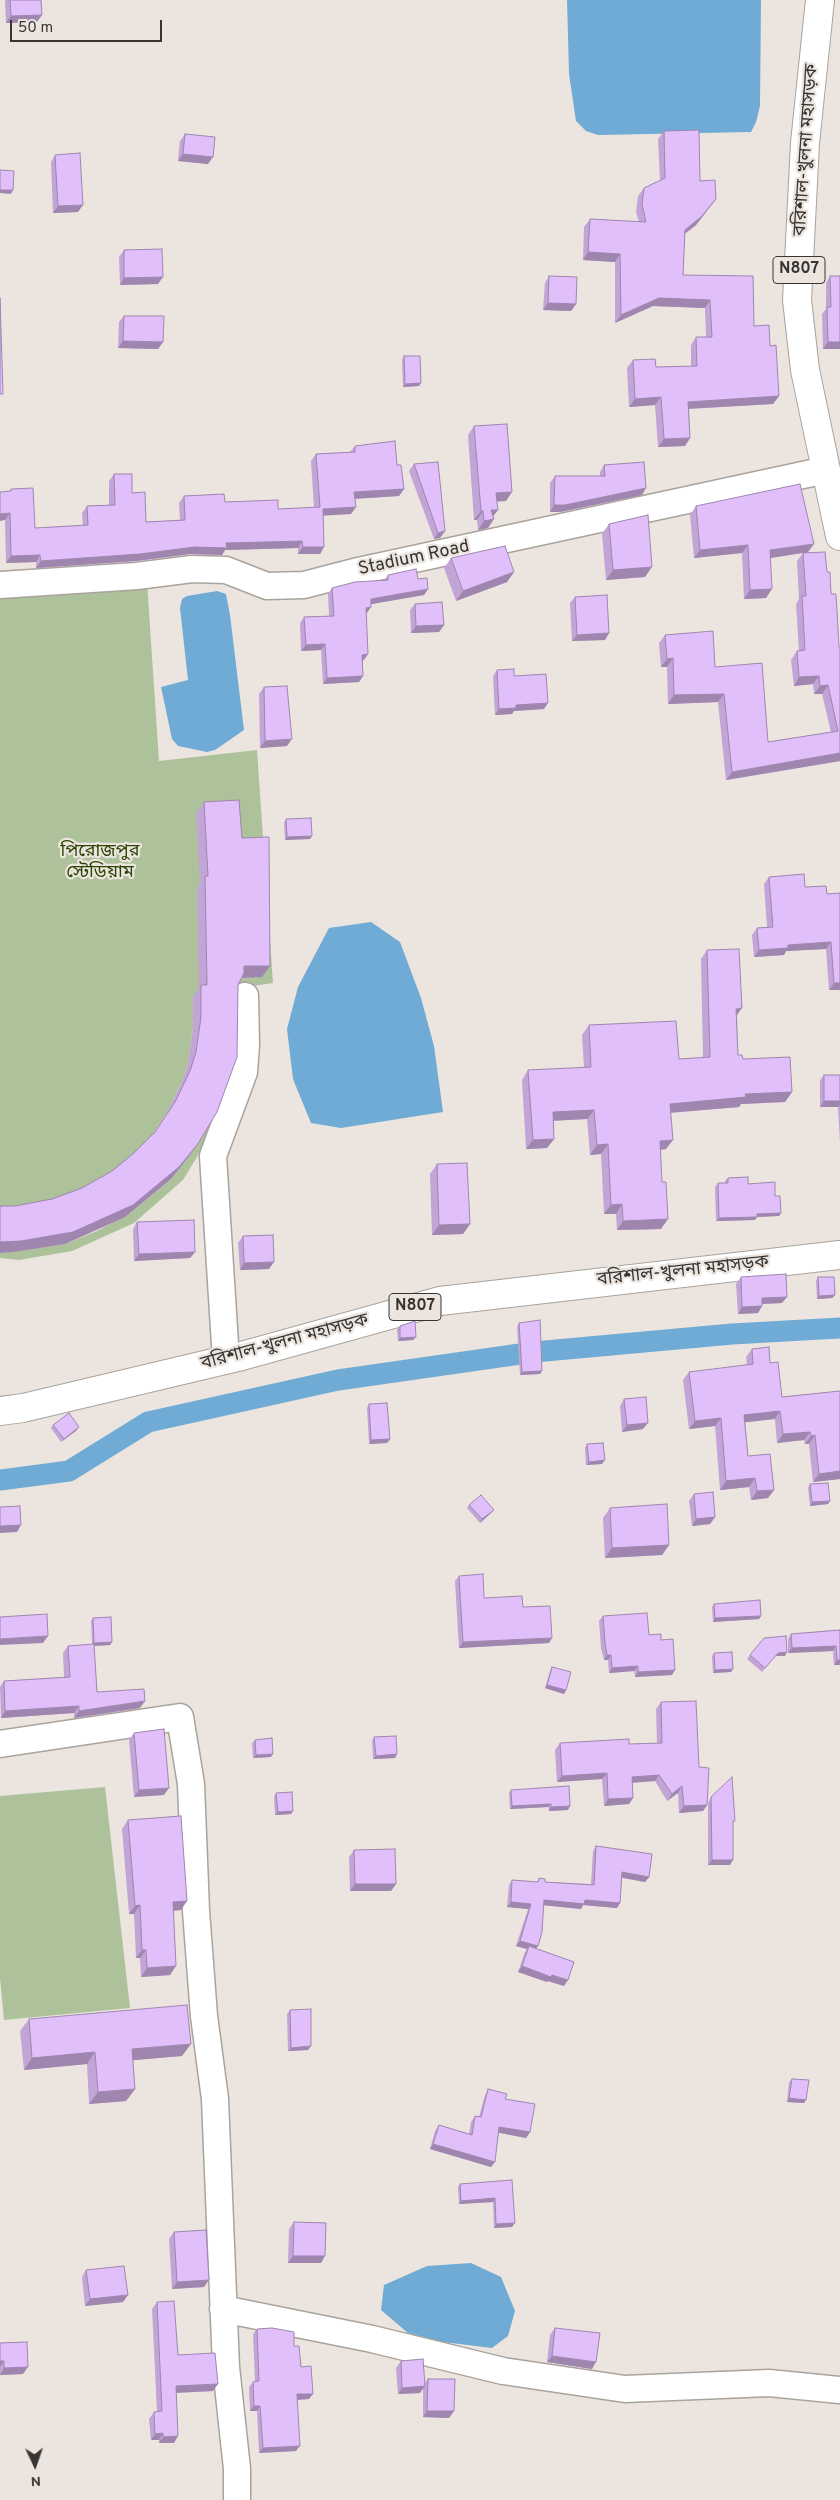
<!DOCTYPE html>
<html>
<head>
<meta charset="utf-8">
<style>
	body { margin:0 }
	#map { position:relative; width:840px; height:2500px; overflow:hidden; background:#ece5df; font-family:Overpass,sans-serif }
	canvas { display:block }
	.north { position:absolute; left:10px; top:2440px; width:50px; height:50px; -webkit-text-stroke:4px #ece5df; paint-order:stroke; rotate:177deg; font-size:14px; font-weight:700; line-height:20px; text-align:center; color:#373432 }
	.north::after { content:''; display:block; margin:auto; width:18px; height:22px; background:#373432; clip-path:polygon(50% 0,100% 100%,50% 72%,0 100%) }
	.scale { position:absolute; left:10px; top:20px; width:152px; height:22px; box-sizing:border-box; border:2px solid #373432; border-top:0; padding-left:6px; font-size:15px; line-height:18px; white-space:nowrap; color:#373432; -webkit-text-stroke:4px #ece5df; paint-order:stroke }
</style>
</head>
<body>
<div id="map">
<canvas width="840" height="2500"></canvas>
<div class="north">N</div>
<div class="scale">50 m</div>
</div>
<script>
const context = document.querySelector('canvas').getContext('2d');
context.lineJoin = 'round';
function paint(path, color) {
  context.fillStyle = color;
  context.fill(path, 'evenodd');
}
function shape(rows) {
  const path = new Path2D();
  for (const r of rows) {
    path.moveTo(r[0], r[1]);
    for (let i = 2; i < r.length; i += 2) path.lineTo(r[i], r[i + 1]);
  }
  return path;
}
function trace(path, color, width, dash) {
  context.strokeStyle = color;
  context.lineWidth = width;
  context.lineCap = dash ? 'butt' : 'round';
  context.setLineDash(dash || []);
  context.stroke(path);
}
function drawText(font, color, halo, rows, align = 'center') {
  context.font = font + ' Overpass,"Noto Sans Bengali",sans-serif';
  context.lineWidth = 4.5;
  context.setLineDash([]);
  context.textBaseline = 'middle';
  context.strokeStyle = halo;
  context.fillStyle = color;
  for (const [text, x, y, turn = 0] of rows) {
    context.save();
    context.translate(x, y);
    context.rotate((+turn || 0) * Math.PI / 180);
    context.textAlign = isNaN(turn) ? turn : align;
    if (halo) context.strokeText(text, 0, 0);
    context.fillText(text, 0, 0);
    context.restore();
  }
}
paint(shape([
	[147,582,159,761,257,750,273,983,240,988,217,1124,183,1180,134,1223,72,1251,19,1260,0,1258,0,1253,65,1244,97,1231,130,1213,171,1179,199,1142,217,1109,193,997,193,1028,188,1063,182,1082,167,1113,147,1143,104,1183,0,1217,0,598],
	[105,1787,130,2008,4,2020,0,1978,0,1796]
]), '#adc29b');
paint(shape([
	[567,0,761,0,760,106,756,122,751,132,598,135,586,131,576,121,569,74],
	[217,591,226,594,230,615,244,730,215,750,207,752,178,746,172,739,161,687,188,680,180,608,182,599,187,596],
	[371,922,400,942,421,998,434,1046,443,1112,341,1128,311,1123,293,1079,287,1029,298,987,329,928],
	[471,2263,501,2277,515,2311,508,2336,492,2348,443,2342,408,2333,381,2310,384,2285,427,2266]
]), '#6fabd5');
trace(shape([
	[0,1480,69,1471,148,1422,338,1380,534,1352,732,1334,840,1328]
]), '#6fabd5', 21);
const minor = shape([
	[0,585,137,576,192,569,226,570,267,586,304,585,354,572,826,470],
	[226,1360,213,1156,244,1072,246,1044,245,996],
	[0,1744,180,1717,191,1784,196,1911,204,2016,215,2099,226,2367,237,2469,237,2500],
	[223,2309,372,2339,503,2371,625,2389,769,2383,840,2390]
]);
const highway = shape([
	[820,0,805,143,797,300,805,370,840,536],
	[0,1411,23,1408,238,1357,440,1301,840,1255]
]);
trace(minor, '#a9a39c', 29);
trace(highway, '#a9a39c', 30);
trace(minor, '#fff', 26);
trace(highway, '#fff', 28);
paint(shape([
	[6,0,41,0,37,22,6,23,5,1],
	[664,131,700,181,716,199,696,225,685,234,683,275,754,326,770,346,779,396,773,404,689,409,690,438,685,446,658,447,655,405,629,407,627,368,633,360,656,367,691,366,691,345,696,337,706,337,705,308,653,306,615,323,615,262,583,260,584,227,590,219,639,222,636,212,638,196,644,188,660,181,658,139],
	[185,134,208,164,178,161,180,141],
	[55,155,78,212,53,213,51,162],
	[124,250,158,284,120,285,119,257],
	[549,276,576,304,571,311,543,310,545,283],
	[830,276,840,276,840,349,823,349,822,314,826,309,826,283],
	[124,316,163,342,158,349,118,348,119,322],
	[404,356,419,386,403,387,402,360],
	[474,426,506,501,497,501,493,516,488,528,478,530,477,520,474,520,468,435],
	[355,446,397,465,404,489,399,496,355,499,351,514,323,515,324,547,320,554,298,554,298,548,225,550,222,555,190,554,136,561,36,568,36,562,6,563,5,520,9,491,11,489,35,528,83,525,82,513,87,506,109,505,109,481,114,474,132,493,146,522,180,520,179,503,184,496,278,509,314,508,311,461,316,454,350,452],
	[414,464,445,531,440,538,434,539,409,471],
	[604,465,642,495,560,512,550,512,550,483,555,476,600,476,600,472],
	[696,506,808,552,827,572,831,594,839,647,840,647,840,761,726,780,718,702,668,704,667,667,661,667,659,643,665,635,715,667,768,742,831,732,822,694,814,694,813,684,794,686,791,660,797,651,799,651,796,604,799,599,797,561,803,553,771,558,766,598,744,599,742,553,694,558,690,515],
	[609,524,645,577,606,580,602,534],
	[451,558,514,572,507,582,456,601,444,568],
	[388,575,418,579,428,589,424,595,371,604,367,613,366,613,364,660,363,660,363,676,359,682,323,684,321,650,301,651,300,623,304,617,329,616,328,594,332,588,384,581],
	[575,597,609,633,605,640,572,641,570,603],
	[415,604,444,625,439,632,411,633,410,610],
	[497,670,514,676,544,709,514,711,512,714,495,715,493,676],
	[264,687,287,746,260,748,259,694],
	[204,802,242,838,262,977,242,978,238,985,197,1145,189,1156,171,1179,125,1217,65,1244,13,1252,15,1206,52,1199,82,1188,112,1171,134,1153,154,1133,167,1113,182,1082,188,1063,193,1028,193,997,199,988,197,888,200,883,196,814],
	[286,819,310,839,285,840,284,823],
	[769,877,805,887,827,894,840,990,829,990,826,949,786,951,784,955,754,957,752,935,757,928,767,927,764,884],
	[707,950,737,1016,738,1055,743,1059,792,1092,785,1102,741,1104,739,1107,671,1113,666,1149,661,1150,661,1229,617,1230,616,1214,604,1214,601,1154,590,1155,587,1119,553,1121,554,1139,547,1148,526,1149,522,1080,528,1070,584,1068,582,1035,589,1025,679,1059,703,1058,701,959],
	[824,1075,840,1075,840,1144,838,1107,820,1107,820,1080],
	[437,1164,470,1224,463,1234,432,1235,430,1174],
	[728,1178,748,1184,775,1196,781,1213,779,1216,757,1217,755,1220,716,1221,715,1187,718,1183,725,1183,725,1181],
	[137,1222,195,1252,190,1258,134,1261,133,1229],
	[243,1236,269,1269,240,1270,238,1243],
	[741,1277,782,1303,762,1304,762,1306,758,1313,738,1314,736,1284],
	[818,1277,835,1295,832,1298,817,1299,816,1281],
	[519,1323,542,1371,540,1374,520,1375,517,1327],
	[400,1326,413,1340,398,1341,397,1329],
	[752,1349,770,1363,782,1397,840,1391,840,1479,813,1482,809,1444,805,1444,804,1440,777,1443,775,1419,745,1422,748,1456,774,1490,768,1498,751,1500,749,1487,720,1490,715,1426,689,1429,683,1380,689,1372,747,1365,746,1357],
	[624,1399,643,1429,622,1432,620,1406],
	[369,1404,390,1439,387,1443,369,1444,367,1408],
	[53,1425,77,1430,61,1442,51,1428],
	[587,1444,602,1464,586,1465,585,1448],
	[810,1484,828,1504,810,1506,808,1488],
	[694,1494,715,1517,710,1524,692,1526,689,1501],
	[469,1505,491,1513,480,1523,467,1508],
	[610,1508,669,1545,662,1555,605,1558,603,1518],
	[459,1576,484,1598,523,1607,549,1643,459,1648,455,1581],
	[714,1604,761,1616,759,1619,713,1622,712,1607],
	[603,1616,661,1640,672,1675,635,1677,634,1671,609,1673,608,1660,604,1660,601,1648,599,1621],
	[93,1618,112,1642,110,1645,94,1646,97,1692,140,1708,74,1718,74,1713,1,1718,0,1687,4,1681,64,1677,63,1653,68,1646,92,1644,91,1621],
	[840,1630,840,1665,834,1665,833,1651,788,1653,788,1639,791,1634],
	[714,1653,731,1672,713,1673,712,1656],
	[750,1655,785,1656,775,1656,762,1672,747,1659],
	[552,1667,566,1690,564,1694,545,1688,550,1671],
	[661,1702,699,1767,707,1805,703,1811,679,1813,678,1793,667,1801,655,1781,632,1783,633,1798,629,1804,604,1806,602,1779,557,1782,555,1750,560,1743,629,1744,657,1743,656,1709],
	[134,1733,164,1795,134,1797,129,1740],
	[374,1737,397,1754,395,1758,373,1759,372,1741],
	[255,1740,271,1757,253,1758,252,1743],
	[511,1790,568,1810,549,1811,548,1807,510,1809,509,1793],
	[276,1793,293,1811,291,1814,275,1815,274,1797],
	[711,1797,730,1865,708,1865,708,1803],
	[128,1820,181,1910,173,1911,170,1975,141,1977,140,1958,136,1958,134,1914,129,1914,122,1829],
	[596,1846,649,1877,645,1882,622,1878,620,1903,617,1908,583,1905,581,1909,544,1905,536,1948,564,1986,548,1981,547,1982,518,1972,525,1952,527,1949,516,1946,528,1909,507,1907,509,1885,512,1880,537,1882,539,1878,545,1882,591,1884,593,1851],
	[354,1850,396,1884,391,1891,350,1891,349,1857],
	[290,2010,308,2050,288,2051,287,2014],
	[29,2019,182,2056,133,2060,135,2089,126,2101,89,2104,87,2064,24,2070,20,2031],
	[792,2079,806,2100,804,2103,787,2102,789,2082],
	[488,2089,505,2099,530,2132,526,2138,499,2133,491,2167,430,2149,435,2131,439,2125,469,2134,471,2122,475,2116,479,2117,485,2095],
	[512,2180,512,2227,494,2228,493,2202,459,2204,458,2187,460,2184],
	[294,2222,321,2263,288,2263,289,2229],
	[174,2232,204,2287,172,2289,169,2239],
	[86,2270,128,2295,123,2302,85,2306,82,2277],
	[157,2302,178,2355,213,2391,176,2393,174,2443,159,2443,159,2440,151,2440,149,2419,154,2412,157,2412,152,2309],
	[555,2328,592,2369,547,2362,550,2335],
	[257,2329,294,2346,301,2367,309,2399,297,2400,296,2451,259,2453,257,2411,250,2411,249,2387,253,2382,255,2381,253,2334],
	[0,2343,23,2374,0,2375],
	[401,2361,424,2384,428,2379,454,2411,449,2418,423,2417,423,2388,420,2393,398,2394,396,2368]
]), '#c2a4d7');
paint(shape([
	[42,15,37,22,6,23,11,16],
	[183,154,213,157,208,164,178,161],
	[0,190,13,190,11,194,0,193],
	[716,199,696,225,679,238,685,230],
	[83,205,78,212,53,213,58,206],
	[588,252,620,254,615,262,583,260],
	[163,277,158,284,120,285,124,278],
	[659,298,710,300,705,308,653,306,615,323,621,315],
	[548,303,576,304,571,311,543,310],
	[123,341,163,342,158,349,118,348],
	[828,342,840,342,840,349,823,349],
	[421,383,419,386,403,387,405,384],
	[779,396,773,404,683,409,688,402],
	[661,397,655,405,629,407,635,399],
	[690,438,685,446,658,447,664,439],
	[646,488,642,495,560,512,550,512,554,505],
	[404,489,399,496,350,499,354,492],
	[512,492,506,501,490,502,496,493],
	[356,507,351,514,318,516,323,509],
	[491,510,498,510,491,519],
	[481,511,483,511,477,520,474,520],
	[10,513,5,520,0,521,0,514],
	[494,519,488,528,478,530,484,521],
	[445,531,440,538,434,539,438,533],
	[302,541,298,548,225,550,222,555,190,554,136,561,36,568,41,561,226,543],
	[814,544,808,552,764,559,770,550],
	[748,545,742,553,694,558,700,550],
	[303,547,324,547,320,554,298,554],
	[40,555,36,562,6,563,11,556],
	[652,567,645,577,606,580,613,570],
	[514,572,507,582,456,601,463,591],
	[428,589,424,595,366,605,371,599],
	[772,589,766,598,744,599,750,590],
	[371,607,367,613,361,614,366,608],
	[444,625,439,632,411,633,416,626],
	[609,633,605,640,572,641,577,635],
	[325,644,321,650,301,651,306,645],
	[368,654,364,660,358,661,362,655],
	[673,658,667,667,661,667,667,659],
	[363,676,359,682,323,684,327,678],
	[819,676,813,684,794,686,799,677],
	[828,685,822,694,814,694,820,686],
	[724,694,718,702,668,704,674,695],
	[548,703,544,709,514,711,512,714,495,715,499,709,516,705],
	[292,739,287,746,260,748,265,741],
	[840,753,840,761,726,780,732,772],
	[312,836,310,839,285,840,287,837],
	[831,942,826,949,786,951,784,955,754,957,759,950,788,945],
	[244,966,270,966,262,977,236,978],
	[834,983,840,983,840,990,829,990],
	[742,1008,735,1018,736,1009],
	[792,1092,785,1102,741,1104,739,1107,664,1113,670,1104,745,1094],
	[824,1101,840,1101,840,1105,838,1107,820,1107],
	[594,1110,587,1119,546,1121,553,1112],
	[554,1139,547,1148,526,1149,533,1140],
	[673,1140,666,1149,654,1150,660,1141],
	[608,1144,601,1154,590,1155,597,1145],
	[197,1145,189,1156,171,1179,125,1217,65,1244,13,1252,0,1253,0,1242],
	[622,1204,616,1214,604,1214,611,1205],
	[781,1213,779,1216,757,1217,755,1220,716,1221,719,1218,757,1214],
	[668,1219,661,1229,617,1230,623,1221],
	[470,1224,463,1234,432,1235,439,1225],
	[195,1252,190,1258,134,1261,139,1254],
	[274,1262,269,1269,240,1270,244,1263],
	[835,1295,832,1298,817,1299,819,1296],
	[787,1297,782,1303,757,1304,762,1298],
	[762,1306,758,1313,738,1314,742,1307],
	[416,1337,413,1340,398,1341,400,1338],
	[542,1371,540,1374,520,1375,522,1372],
	[780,1411,775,1419,739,1423,744,1415],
	[721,1418,715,1426,689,1429,695,1421],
	[648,1423,643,1429,622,1432,627,1425],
	[79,1427,77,1430,61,1442,64,1439],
	[810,1432,804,1440,777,1443,783,1434],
	[815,1435,809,1444,805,1444,811,1436],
	[390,1439,387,1443,369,1444,371,1440],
	[605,1460,602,1464,586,1465,589,1462],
	[840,1471,840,1479,813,1482,819,1474],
	[755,1478,749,1487,720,1490,726,1481],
	[774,1490,768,1498,751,1500,757,1491],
	[830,1501,828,1504,810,1506,812,1502],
	[494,1510,491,1513,480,1523,482,1519],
	[715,1517,710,1524,692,1526,696,1519],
	[21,1525,17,1532,0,1533,0,1526],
	[669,1545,662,1555,605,1558,612,1548],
	[761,1616,759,1619,713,1622,715,1618],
	[48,1636,43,1643,0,1645,0,1639],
	[552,1638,549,1643,459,1648,463,1642],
	[112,1642,110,1645,92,1646,94,1643],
	[836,1646,833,1651,788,1653,792,1648],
	[787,1652,785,1656,775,1656,762,1672,778,1653],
	[607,1655,611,1655,608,1660,604,1660],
	[837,1660,840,1660,840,1665,834,1665],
	[638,1666,634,1671,609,1673,612,1668],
	[733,1669,731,1672,713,1673,715,1670],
	[675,1670,672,1675,635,1677,638,1672],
	[547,1685,566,1690,564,1694,545,1688],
	[145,1701,140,1708,74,1718,79,1711],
	[79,1706,74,1713,1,1718,5,1711],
	[273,1754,271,1757,253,1758,256,1755],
	[397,1754,395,1758,373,1759,376,1756],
	[607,1773,602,1779,557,1782,562,1776],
	[659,1775,655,1781,627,1783,632,1777],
	[682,1786,678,1793,667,1801,672,1794],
	[169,1788,164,1795,134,1797,139,1790],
	[633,1798,629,1804,604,1806,608,1799],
	[551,1804,548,1807,510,1809,512,1806],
	[707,1805,703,1811,679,1813,684,1806],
	[570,1806,568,1810,549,1811,551,1807],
	[293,1811,291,1814,275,1815,278,1812],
	[712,1860,733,1860,730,1865,708,1865],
	[622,1872,649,1877,645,1882,619,1877],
	[355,1884,396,1884,391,1891,350,1891],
	[544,1900,585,1900,620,1903,617,1908,583,1905,581,1909,541,1905],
	[187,1901,181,1910,167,1911,173,1902],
	[511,1902,531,1904,528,1909,507,1907],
	[140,1905,134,1914,129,1914,135,1906],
	[520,1941,538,1946,534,1951,529,1946,527,1949,516,1946],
	[142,1950,146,1950,140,1958,136,1958],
	[176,1966,170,1975,141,1977,147,1968],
	[522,1966,552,1975,568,1980,564,1986,548,1981,547,1982,518,1972],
	[191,2044,182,2056,124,2061,132,2049],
	[311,2046,308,2050,288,2051,291,2048],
	[95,2052,87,2064,24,2070,32,2058],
	[135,2089,126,2101,89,2104,98,2092],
	[789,2098,806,2100,804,2103,787,2102],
	[499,2127,530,2132,526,2138,496,2132],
	[433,2144,495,2162,491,2167,430,2149],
	[495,2198,493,2202,459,2204,461,2201],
	[515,2223,512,2227,494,2228,496,2224],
	[293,2256,325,2256,321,2263,288,2263],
	[209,2280,204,2287,172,2289,177,2282],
	[128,2295,123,2302,85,2306,90,2299],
	[552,2356,596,2362,592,2369,547,2362],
	[0,2361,4,2361,0,2367],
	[28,2367,23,2374,0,2375,4,2368],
	[218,2384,213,2391,171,2393,176,2386],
	[425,2386,420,2393,398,2394,402,2388],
	[297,2394,313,2394,309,2399,293,2400],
	[254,2406,260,2406,257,2411,250,2411],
	[427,2411,454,2411,449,2418,423,2417],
	[163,2433,159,2440,151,2440,155,2434],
	[178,2436,174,2443,159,2443,163,2437],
	[300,2446,296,2451,259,2453,263,2448]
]), '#9e86af');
const building = shape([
	[10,0,41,0,42,15,11,16,10,0],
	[699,130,700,181,715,180,716,199,701,217,685,230,683,275,753,276,754,326,769,325,770,346,776,345,779,396,688,402,690,438,664,439,661,397,635,399,633,360,655,359,656,367,697,366,696,337,712,337,710,300,659,298,621,315,620,254,588,252,590,219,646,222,642,204,644,188,665,178,664,131,699,130],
	[185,134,215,137,213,157,183,154,185,134],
	[80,153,83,205,58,206,55,155,80,153],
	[0,170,14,171,13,190,0,190,0,170],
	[162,249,163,277,124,278,124,250,162,249],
	[549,276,577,277,576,304,548,303,549,276],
	[830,276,840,276,840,342,828,342,827,307,831,307,830,276],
	[0,298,3,394,0,394,0,298],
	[124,316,164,316,163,342,123,341,124,316],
	[404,356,420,356,421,383,405,384,404,356],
	[507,424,512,492,496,493,498,510,491,510,494,519,484,521,483,511,481,511,474,426,507,424],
	[395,441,397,465,401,465,404,489,354,492,356,507,323,509,324,547,303,547,302,541,226,543,227,548,195,547,140,554,41,561,40,555,11,556,10,513,0,514,0,492,11,491,11,489,33,488,35,528,88,525,87,506,115,505,114,474,132,474,132,493,145,492,146,522,185,520,184,496,224,494,225,502,278,500,278,509,320,507,316,454,355,452,355,446,395,441],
	[438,462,445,531,438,533,414,464,438,462],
	[644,462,646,488,565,505,554,505,555,476,605,476,604,465,644,462],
	[800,484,814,544,770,550,772,589,750,590,748,545,700,550,696,506,800,484],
	[648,515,652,567,613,570,609,524,648,515],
	[505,546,514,572,463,591,451,558,505,546],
	[825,552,827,572,830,572,831,594,836,594,839,647,840,647,840,753,732,772,724,694,674,695,673,658,667,659,665,635,713,631,715,667,762,663,768,742,838,731,828,685,820,686,819,676,799,677,797,651,805,650,802,596,806,596,803,553,825,552],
	[416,569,418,579,427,578,428,589,371,599,371,607,366,608,368,654,362,655,363,676,327,678,325,644,306,645,304,617,334,616,332,588,355,582,388,580,388,575,416,569],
	[607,595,609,633,577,635,575,597,607,595],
	[442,602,444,625,416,626,415,604,442,602],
	[514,669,514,676,546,674,548,703,516,705,516,708,499,709,497,670,514,669],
	[287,686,292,739,265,741,264,687,287,686],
	[239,800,242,838,269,837,270,966,244,966,244,973,238,985,237,1057,217,1112,197,1145,179,1167,133,1205,73,1232,21,1241,0,1242,0,1206,15,1206,52,1199,82,1188,112,1171,134,1153,155,1132,175,1102,190,1071,196,1052,201,1017,201,985,207,985,205,876,208,876,204,802,239,800],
	[311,818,312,836,287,837,286,819,311,818],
	[804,874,805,887,826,886,827,894,840,893,840,983,834,983,831,942,788,945,788,948,759,950,757,928,773,927,769,877,804,874],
	[739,949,742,1008,736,1009,738,1055,742,1055,743,1059,790,1057,792,1092,745,1094,746,1097,670,1104,673,1140,660,1141,662,1182,666,1182,668,1219,623,1221,622,1204,611,1205,608,1144,597,1145,594,1110,553,1112,554,1139,533,1140,528,1070,591,1067,589,1025,676,1021,679,1059,710,1057,707,950,739,949],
	[824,1075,840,1075,840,1101,824,1101,824,1075],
	[467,1163,470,1224,439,1225,437,1164,467,1163],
	[748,1177,748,1184,775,1182,775,1196,780,1196,781,1213,757,1214,757,1217,719,1218,718,1183,728,1183,728,1178,748,1177],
	[194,1220,195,1252,139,1254,137,1222,194,1220],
	[273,1235,274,1262,244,1263,243,1236,273,1235],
	[786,1274,787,1297,762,1298,762,1306,742,1307,741,1277,786,1274],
	[818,1277,834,1277,835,1295,819,1296,818,1277],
	[540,1320,542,1371,522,1372,519,1323,540,1320],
	[415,1321,416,1337,400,1338,400,1326,415,1321],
	[769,1347,770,1363,778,1362,782,1397,840,1391,840,1471,819,1474,815,1435,811,1436,810,1432,783,1434,780,1411,744,1415,748,1456,770,1454,774,1490,757,1491,755,1478,726,1481,721,1418,695,1421,689,1372,753,1364,752,1349,769,1347],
	[646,1397,648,1423,627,1425,624,1399,646,1397],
	[387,1403,390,1439,371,1440,369,1404,387,1403],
	[69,1413,79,1427,64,1439,53,1425,69,1413],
	[603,1443,605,1460,589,1462,587,1444,603,1443],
	[828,1483,830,1501,812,1502,810,1484,828,1483],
	[713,1492,715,1517,696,1519,694,1494,713,1492],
	[481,1495,494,1510,482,1519,469,1505,481,1495],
	[667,1504,669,1545,612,1548,610,1508,667,1504],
	[20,1506,21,1525,0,1526,0,1507,20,1506],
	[483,1574,484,1598,522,1596,523,1607,550,1606,552,1638,463,1642,459,1576,483,1574],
	[760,1600,761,1616,715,1618,714,1604,760,1600],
	[647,1613,649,1635,661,1634,661,1640,673,1639,675,1670,638,1672,638,1666,612,1668,611,1655,607,1655,605,1643,603,1616,647,1613],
	[47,1614,48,1636,0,1639,0,1617,47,1614],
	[111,1617,112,1642,94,1643,93,1618,111,1617],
	[840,1630,840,1660,837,1660,836,1646,792,1648,791,1634,840,1630],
	[786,1636,787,1652,778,1653,765,1668,750,1655,764,1638,786,1636],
	[94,1644,97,1692,144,1689,145,1701,79,1711,79,1706,5,1711,4,1681,70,1677,68,1646,94,1644],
	[732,1652,733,1669,715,1670,714,1653,732,1652],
	[552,1667,571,1672,566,1690,547,1685,552,1667],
	[696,1701,699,1767,709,1768,707,1805,684,1806,682,1786,672,1794,659,1775,632,1777,633,1798,608,1799,607,1773,562,1776,560,1743,629,1739,629,1744,662,1743,661,1702,696,1701],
	[164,1729,169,1788,139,1790,134,1733,164,1729],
	[396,1736,397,1754,376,1756,374,1737,396,1736],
	[272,1738,273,1754,256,1755,255,1740,272,1738],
	[732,1777,735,1821,733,1821,733,1860,712,1860,711,1797,732,1777],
	[569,1786,570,1806,551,1807,551,1804,512,1806,511,1790,569,1786],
	[292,1792,293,1811,278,1812,276,1793,292,1792],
	[181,1816,187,1901,173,1902,176,1966,147,1968,146,1950,142,1950,140,1905,135,1906,128,1820,181,1816],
	[596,1846,652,1854,649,1877,622,1872,620,1903,585,1900,584,1904,544,1900,542,1932,538,1946,520,1941,531,1904,511,1902,512,1880,538,1882,539,1878,545,1879,545,1882,594,1885,596,1846],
	[395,1849,396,1884,355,1884,354,1850,395,1849],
	[529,1946,574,1962,568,1980,552,1975,551,1977,522,1966,529,1946],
	[187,2005,191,2044,132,2049,135,2089,98,2092,95,2052,32,2058,29,2019,187,2005],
	[311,2009,311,2046,291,2048,290,2010,311,2009],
	[792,2079,809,2080,806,2100,789,2098,792,2079],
	[488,2089,507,2094,505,2099,535,2104,530,2132,499,2127,495,2162,433,2144,439,2125,472,2135,475,2116,481,2117,488,2089],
	[512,2180,515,2223,496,2224,495,2198,461,2201,460,2184,512,2180],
	[294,2222,326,2223,325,2256,293,2256,294,2222],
	[206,2230,209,2280,177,2282,174,2232,206,2230],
	[124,2266,128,2295,90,2299,86,2270,124,2266],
	[174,2301,178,2355,215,2353,218,2384,176,2386,178,2436,163,2437,163,2433,155,2434,154,2412,162,2411,157,2302,174,2301],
	[272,2328,294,2332,294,2346,299,2346,301,2367,311,2366,313,2394,297,2394,300,2446,263,2448,260,2406,254,2406,253,2382,259,2381,257,2329,272,2328],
	[555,2328,600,2333,596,2362,552,2356,555,2328],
	[27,2342,28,2367,4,2368,4,2361,0,2361,0,2343,27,2342],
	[423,2359,425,2386,402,2388,401,2361,423,2359],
	[428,2379,455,2379,454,2411,427,2411,428,2379]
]);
paint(building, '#e1bffa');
trace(building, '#9e86af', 1);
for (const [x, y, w] of [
	[799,270,52],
	[415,1307,52]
]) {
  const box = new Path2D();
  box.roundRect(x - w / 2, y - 13.5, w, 27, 4);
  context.fillStyle = '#ece5df';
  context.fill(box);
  trace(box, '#373432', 1);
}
drawText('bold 16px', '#373432', null, [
	["N807",799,270],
	["N807",415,1307]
]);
drawText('18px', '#373432', '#ece5df', [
	["বরিশাল-খুলনা মহাসড়ক",807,150,-86],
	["Stadium Road",414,559,-12],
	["বরিশাল-খুলনা মহাসড়ক",683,1272,-6],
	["বরিশাল-খুলনা মহাসড়ক",285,1343,-15]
]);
drawText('18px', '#2a4502', '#ece5df', [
	["পিরোজপুর",100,852],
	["স্টেডিয়াম",100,873]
]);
</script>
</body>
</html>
